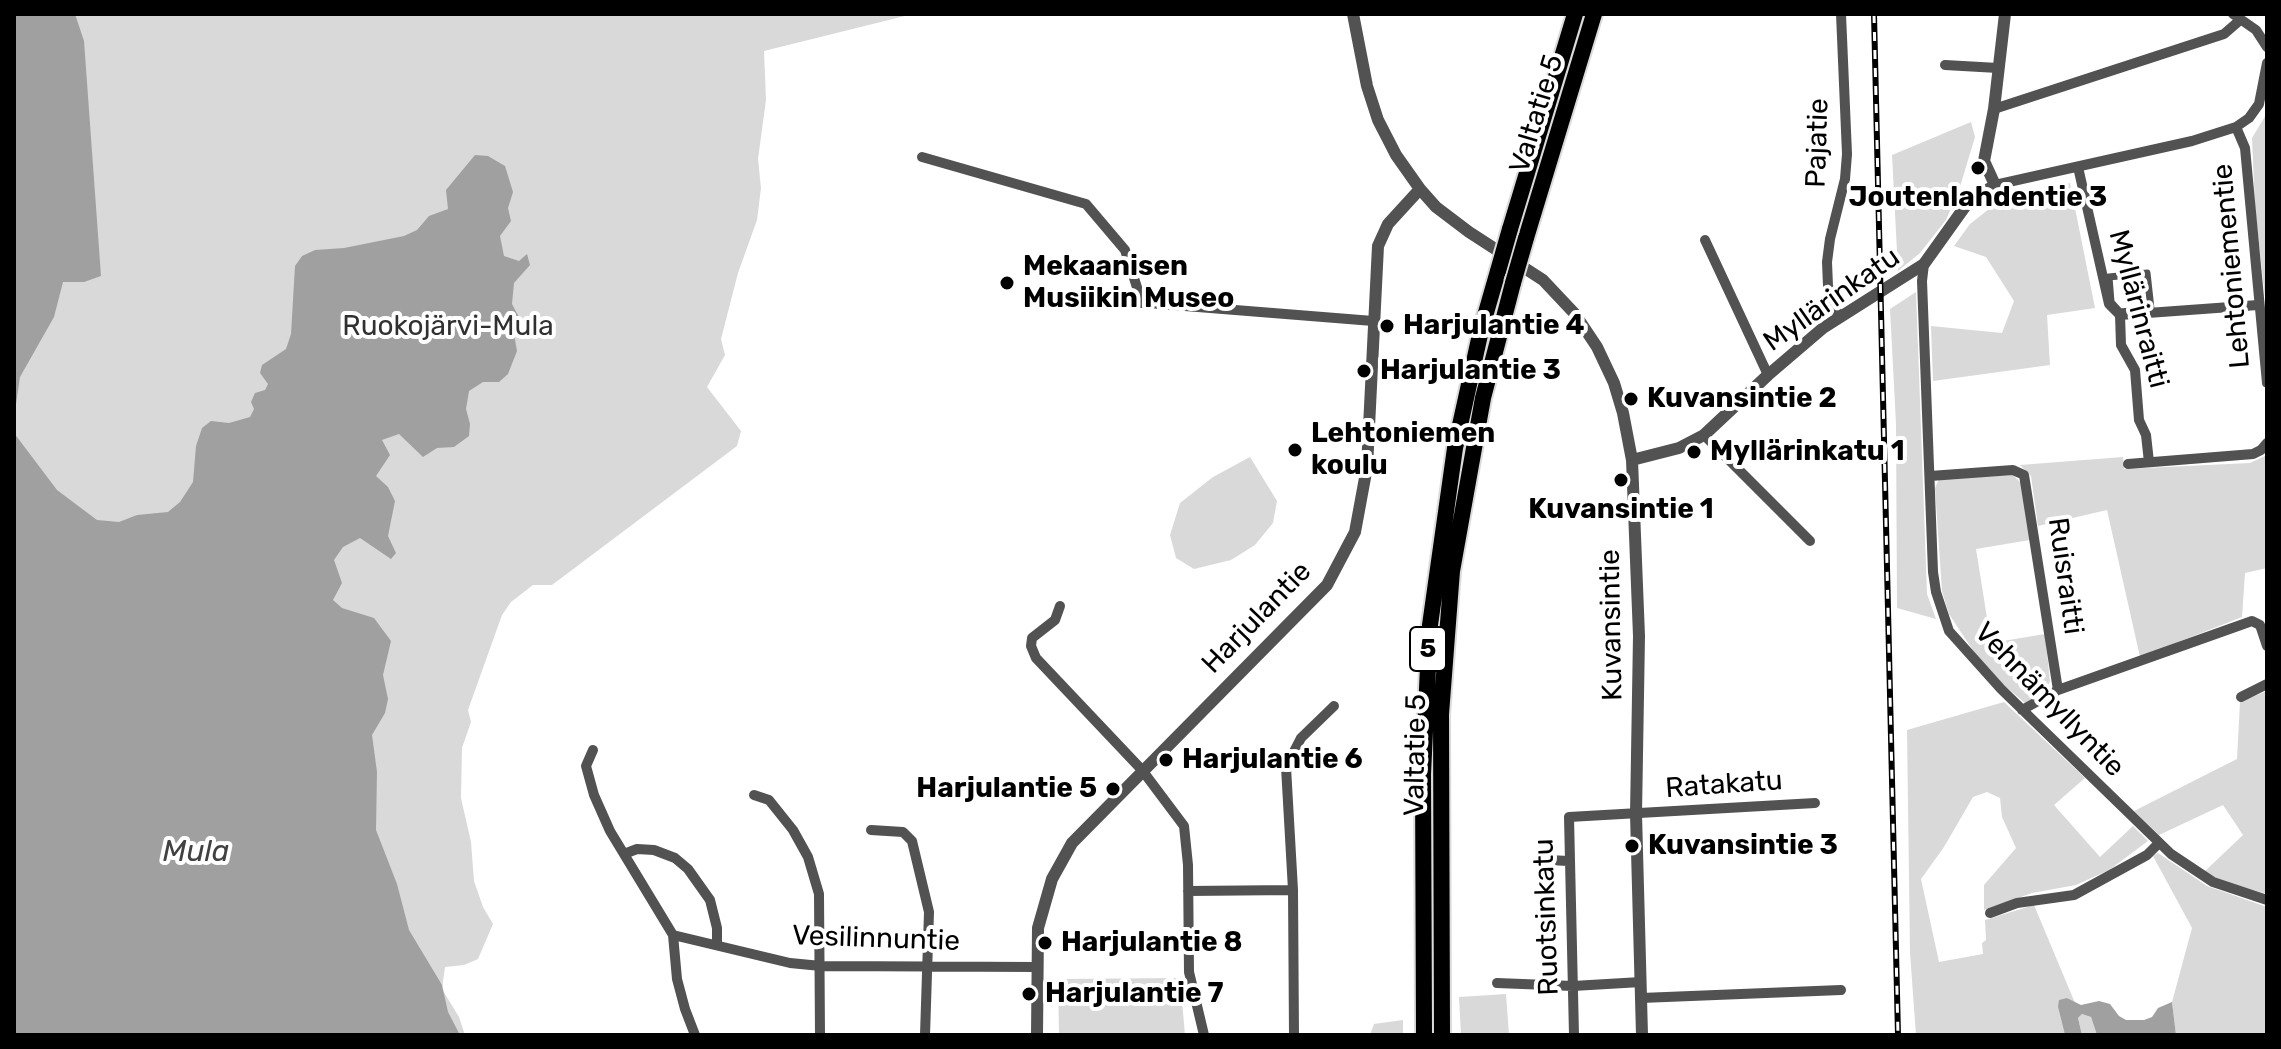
<!DOCTYPE html>
<html>
<head>
<meta charset="utf-8">
<style>
	body { margin:0 }
	#map { position:relative; width:2281px; height:1049px; overflow:hidden; background:#fff; font-family:Rubik,sans-serif }
	canvas { display:block }
	.frame { position:absolute; inset:0; border:16px solid #000; pointer-events:none }
</style>
</head>
<body>
<div id="map">
<canvas width="2281" height="1049"></canvas>
<div class="frame"></div>
</div>
<script>
const context = document.querySelector('canvas').getContext('2d');
context.lineJoin = 'round';
function paint(path, color) {
  context.fillStyle = color;
  context.fill(path, 'evenodd');
}
function shape(rows) {
  const path = new Path2D();
  for (const r of rows) {
    path.moveTo(r[0], r[1]);
    for (let i = 2; i < r.length; i += 2) path.lineTo(r[i], r[i + 1]);
  }
  return path;
}
function trace(path, color, width, dash) {
  context.strokeStyle = color;
  context.lineWidth = width;
  context.lineCap = dash ? 'butt' : 'round';
  context.setLineDash(dash || []);
  context.stroke(path);
}
function drawText(font, color, halo, rows, align = 'center') {
  context.font = font + ' Rubik,sans-serif';
  context.lineWidth = 8;
  context.setLineDash([]);
  context.textBaseline = 'middle';
  context.strokeStyle = halo;
  context.fillStyle = color;
  for (const [text, x, y, turn = 0] of rows) {
    context.save();
    context.translate(x, y);
    context.rotate((+turn || 0) * Math.PI / 180);
    context.textAlign = isNaN(turn) ? turn : align;
    if (halo) context.strokeText(text, 0, 0);
    context.fillText(text, 0, 0);
    context.restore();
  }
}
paint(shape([
	[14,14,913,14,764,51,766,100,758,159,761,188,757,220,738,273,721,339,725,355,707,387,741,431,737,446,552,585,533,585,511,602,502,615,468,710,471,722,462,748,461,798,471,842,474,881,483,907,493,924,478,959,464,965,445,967,442,989,459,1017,465,1035,14,1035],
	[2267,113,2267,316,2255,207,2252,138],
	[1971,122,1975,137,1959,190,1946,220,1920,253,1898,271,1892,155],
	[2070,183,2095,308,2047,315,2050,365,1933,381,1931,326,2002,333,2014,301,1986,257,1954,246,1970,224,1989,209,2027,195],
	[1916,292,1927,594,1936,619,1897,608,1896,424,1890,309],
	[2267,455,2267,568,2245,573,2242,617,2140,657,2107,510,2038,526,2031,476,2020,465,2123,457,2124,469,2250,463],
	[1250,457,1277,501,1273,523,1255,545,1231,560,1194,569,1176,558,1170,535,1180,503,1213,477],
	[2013,475,2022,484,2030,540,1976,549,1991,643,2045,634,2050,681,2047,690,2025,703,1999,681,1976,655,1949,614,1942,591,1935,488,1939,479],
	[2267,691,2267,894,2222,881,2204,872,2243,835,2223,805,2159,835,2134,811,2237,759,2240,702],
	[2004,702,2085,778,2054,805,2100,857,2133,826,2148,841,2109,870,2076,885,2032,893,1984,910,1984,885,2016,848,2002,817,2000,798,1987,792,1973,797,1944,847,1921,879,1939,962,1983,954,1982,943,1986,940,1985,920,2034,905,2075,1003,2067,998,2058,1007,2065,1035,1916,1035,1910,953,1907,730],
	[2158,853,2207,886,2267,907,2267,1035,2176,1035,2172,1002,2192,928,2153,856],
	[1180,978,1185,1035,1059,1035,1058,979],
	[1506,994,1509,1035,1461,1035,1459,997],
	[2082,1014,2091,1017,2097,1035,2082,1035,2078,1018],
	[1403,1020,1403,1035,1370,1035,1374,1024]
]), '#d9d9d9');
paint(shape([
	[14,14,75,14,84,41,101,276,84,282,63,282,54,317,20,377,14,418],
	[475,155,488,156,505,166,513,192,508,208,511,221,500,236,504,256,519,261,527,254,530,265,514,283,512,304,521,321,514,334,517,351,508,374,499,382,483,382,469,391,466,409,470,424,469,436,454,447,437,448,423,457,399,434,382,440,390,455,376,476,388,487,395,501,388,536,396,553,391,559,360,538,343,547,334,560,342,583,333,600,342,608,374,618,391,641,383,675,388,699,385,713,372,735,377,772,376,830,397,884,409,930,442,985,448,1012,460,1035,14,1035,14,433,57,490,97,520,119,522,137,515,168,512,180,502,193,482,196,446,202,428,211,421,229,423,250,417,254,409,251,402,255,393,265,390,268,384,260,373,262,365,286,349,291,334,295,266,302,256,315,250,344,248,404,236,417,230,429,216,448,209,446,190],
	[2067,998,2081,1005,2099,1001,2110,1004,2119,1016,2126,1020,2144,1020,2152,1017,2158,1008,2172,1002,2176,1035,2097,1035,2091,1017,2082,1014,2078,1018,2082,1035,2065,1035,2058,1007,2059,1000]
]), '#a0a0a0');
const trunk = shape([
	[1510,229,1575,14],
	[1526,238,1594,14],
	[1424,1035,1423,774,1430,625,1455,448,1481,330,1498,271],
	[1442,1035,1441,714,1452,571,1483,398,1513,283]
]);
trace(trunk, '#dbdbdb', 20);
trace(shape([
	[2147,273,2151,309,2120,312,2111,302,2109,277,2147,273]
]), '#525252', 7);
trace(shape([
	[2233,14,2256,30,2267,47],
	[1945,65,1998,68],
	[1994,109,2224,34,2239,21],
	[2236,127,2245,148,2267,383],
	[922,157,1086,204,1125,250,1142,303],
	[2078,167,2109,304,2120,315,2121,345,2135,370,2139,420,2146,435,2149,462],
	[1995,185,2192,141,2236,127,2249,118,2259,104,2267,63],
	[1705,240,1768,375],
	[1924,264,1922,281,1933,572,1936,592,1949,631,2001,689,2171,854,2213,882,2267,900],
	[1085,298,1373,321],
	[2120,315,2258,305],
	[1839,318,1828,286,1827,262,1830,239,1845,179,1847,154,1841,14],
	[1704,435,1810,541],
	[2128,464,2253,454,2261,450,2267,443],
	[1930,476,2013,470,2024,475,2058,690],
	[1060,606,1055,620,1032,638,1031,646,1036,658,1142,770,1184,826,1188,865,1189,972,1204,1035],
	[2241,697,2267,684],
	[2022,710,2058,690,2252,621,2260,625,2267,646],
	[593,750,586,766,594,795,610,831,673,935,790,963,821,966,1036,967],
	[754,795,769,800,793,830,808,857,819,894,820,1035],
	[871,830,903,832,912,841,929,912,925,1035],
	[624,854,637,849,654,850,675,858,688,869,710,900,717,928,717,945],
	[1547,877,1549,860,1568,861],
	[1188,891,1293,890],
	[1990,913,2017,903,2074,895,2147,855,2159,843],
	[673,935,677,979,685,1009,695,1035],
	[1497,983,1573,986,1641,982],
	[1641,998,1841,990],
	[1294,1035,1293,890,1286,767,1301,738,1334,706],
	[1574,1035,1569,817,1815,803]
]), '#525252', 10);
trace(shape([
	[1353,14,1367,86,1378,120,1396,155,1420,189,1436,207,1469,232,1543,280,1575,314,1597,347,1614,383,1623,413,1632,460,1639,636,1636,814,1642,1035],
	[1632,460,1679,448,1704,435,1768,375,1823,328,1924,264,1969,201,1995,185,1984,161,1994,109,2005,14],
	[1037,1035,1038,928,1052,879,1072,843,1327,585,1355,532,1367,467,1378,246,1388,224,1420,189]
]), '#525252', 12);
trace(trunk, '#000', 16);
const rail = shape([
	[1874,14,1898,1035]
]);
trace(rail, '#000', 6);
trace(rail, '#fff', 3, [9]);
const trunkBridge = shape([
	[1498,271,1510,229],
	[1513,283,1526,238]
]);
trace(trunkBridge, '#dbdbdb', 20, []);
trace(trunkBridge, '#000', 16);
for (const [x, y, r, color] of [
	[1978,168,8,"#000"],
	[1007,283,8,"#000"],
	[1387,326,8,"#000"],
	[1364,371,8,"#000"],
	[1631,399,8,"#000"],
	[1295,450,8,"#000"],
	[1694,452,8,"#000"],
	[1621,480,8,"#000"],
	[1166,760,8,"#000"],
	[1113,789,8,"#000"],
	[1632,846,8,"#000"],
	[1045,943,8,"#000"],
	[1029,994,8,"#000"]
]) {
  const dot = new Path2D();
  dot.arc(x, y, r, 0, 2 * Math.PI);
  context.fillStyle = color;
  context.fill(dot);
  trace(dot, '#fff', 3);
}
for (const [x, y, w] of [
	[1428,649,36]
]) {
  const box = new Path2D();
  box.roundRect(x - w / 2, y - 22, w, 44, 6);
  context.fillStyle = '#fff';
  context.fill(box);
  trace(box, '#000', 2);
}
drawText('bold 26px', '#000', null, [
	["5",1428,649]
]);
drawText('28px', '#000', '#fff', [
	["Valtatie 5",1537,114,-73],
	["Pajatie",1818,143,-88],
	["Lehtoniementie",2232,266,-95],
	["Myllärinkatu",1832,300,-35],
	["Myllärinraitti",2138,309,75],
	["Ruisraitti",2065,576,82],
	["Harjulantie",1257,618,-46],
	["Kuvansintie",1612,625,-91],
	["Vehnämyllyntie",2049,700,46],
	["Valtatie 5",1416,755,-89],
	["Ratakatu",1724,785,-4],
	["Ruotsinkatu",1547,917,-92],
	["Vesilinnuntie",876,939,2]
]);
drawText('bold 28px', '#000', '#fff', [
	["Joutenlahdentie 3",1978,198,"center"],
	["Mekaanisen",1023,267],
	["Musiikin Museo",1023,299],
	["Harjulantie 4",1403,326],
	["Harjulantie 3",1380,371],
	["Kuvansintie 2",1647,399],
	["Lehtoniemen",1311,434],
	["koulu",1311,466],
	["Myllärinkatu 1",1710,452],
	["Kuvansintie 1",1621,510,"center"],
	["Harjulantie 6",1182,760],
	["Harjulantie 5",1097,789,"right"],
	["Kuvansintie 3",1648,846],
	["Harjulantie 8",1061,943],
	["Harjulantie 7",1045,994]
], 'left');
drawText('28px', '#303030', '#fff', [
	["Ruokojärvi-Mula",448,327]
]);
drawText('italic 30px', '#414141', '#fff', [
	["Mula",196,852]
]);
</script>
</body>
</html>
